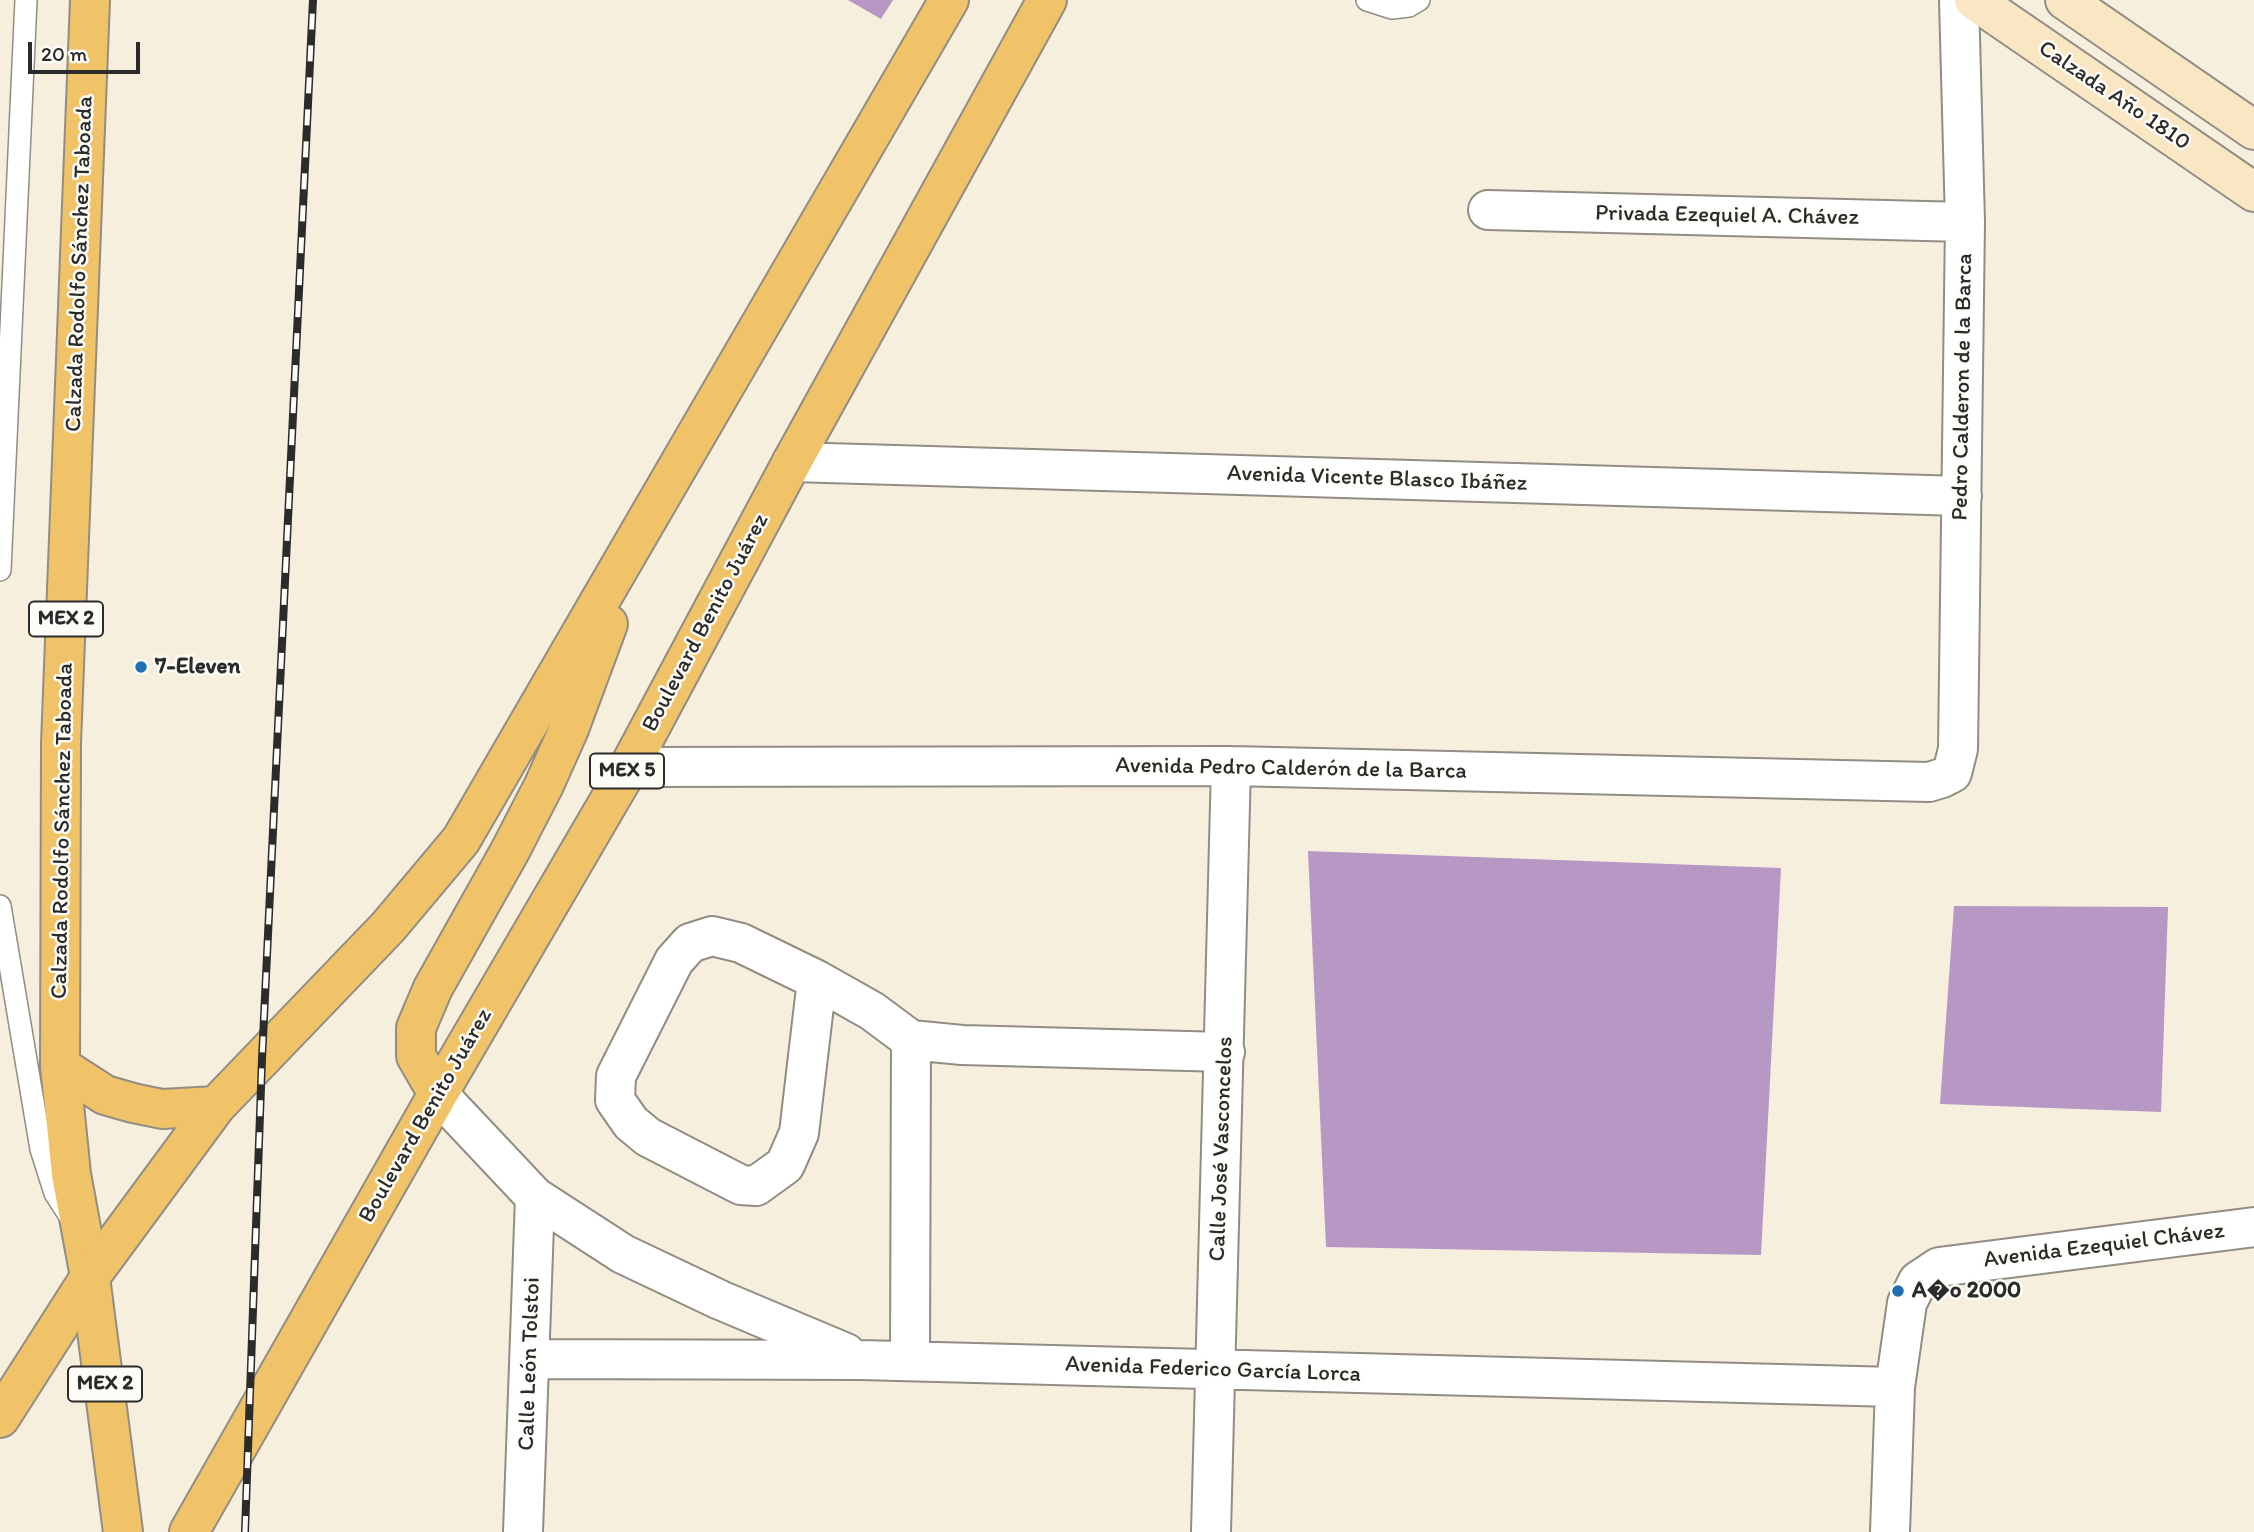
<!DOCTYPE html>
<html>
<head>
<meta charset="utf-8">
<style>
	body { margin:0 }
	#map { position:relative; width:2254px; height:1532px; overflow:hidden; background:#f7efde; font-family:Itim,sans-serif }
	canvas { display:block }
	.scale { position:absolute; left:28px; top:42px; width:112px; height:32px; box-sizing:border-box; border:4px solid #2b2b2b; border-top:0; padding-left:9px; font-size:21px; line-height:24px; white-space:nowrap; color:#2b2b2b; -webkit-text-stroke:5px #fdfcf7; paint-order:stroke }
</style>
</head>
<body>
<div id="map">
<canvas width="2254" height="1532"></canvas>
<div class="scale">20 m</div>
</div>
<script>
const context = document.querySelector('canvas').getContext('2d');
context.lineJoin = 'round';
function paint(path, color) {
  context.fillStyle = color;
  context.fill(path, 'evenodd');
}
function shape(rows) {
  const path = new Path2D();
  for (const r of rows) {
    path.moveTo(r[0], r[1]);
    for (let i = 2; i < r.length; i += 2) path.lineTo(r[i], r[i + 1]);
  }
  return path;
}
function trace(path, color, width, dash) {
  context.strokeStyle = color;
  context.lineWidth = width;
  context.lineCap = dash ? 'butt' : 'round';
  context.setLineDash(dash || []);
  context.stroke(path);
}
function drawText(font, color, halo, rows, align = 'center') {
  context.font = font + ' Itim,sans-serif';
  context.lineWidth = 5;
  context.setLineDash([]);
  context.textBaseline = 'middle';
  context.strokeStyle = halo;
  context.fillStyle = color;
  for (const [text, x, y, turn = 0] of rows) {
    context.save();
    context.translate(x, y);
    context.rotate((+turn || 0) * Math.PI / 180);
    context.textAlign = isNaN(turn) ? turn : align;
    if (halo) context.strokeText(text, 0, 0);
    context.fillText(text, 0, 0);
    context.restore();
  }
}
paint(shape([
	[848,0,893,0,881,19],
	[1308,851,1781,868,1761,1255,1326,1247],
	[1954,906,2168,907,2161,1112,1940,1104]
]), '#b797c4');
const lane = shape([
	[1367,0,1392,8,1409,6,1419,0],
	[0,570,26,0],
	[0,906,41,1149,55,1193,71,1218]
]);
const street = shape([
	[1488,210,1965,222],
	[792,462,1962,496],
	[629,767,1231,766,1929,782,1942,778,1952,773,1958,749,1965,222,1959,0],
	[817,980,741,943,712,936,690,943,674,961,616,1076,615,1100,631,1123,648,1137,741,1185,756,1186,785,1165,799,1133,817,980,872,1011,911,1040],
	[911,1040,962,1045,1225,1052],
	[438,1094,535,1197,623,1254,720,1300,846,1353],
	[531,1359,860,1360,1895,1387],
	[910,1361,911,1040],
	[523,1532,535,1197],
	[1211,1532,1231,766],
	[1890,1532,1895,1387,1907,1303,1918,1281,1939,1267,2254,1227]
]);
const secondary = shape([
	[1974,0,2254,192],
	[2065,0,2254,130]
]);
const primary = shape([
	[90,0,61,743,60,1066,71,1174,90,1277,123,1532]
]);
const highway = shape([
	[60,1066,105,1095,133,1103,162,1109,216,1106],
	[438,1094,416,1056,416,1028,433,988,510,851,544,785,569,729,608,624],
	[0,1418,90,1277,216,1106,388,927,461,840,949,0],
	[189,1532,438,1094,629,767,792,462,1047,0]
]);
trace(lane, '#918d84', 24);
trace(street, '#918d84', 42);
trace(secondary, '#918d84', 42);
trace(primary, '#918d84', 42);
trace(highway, '#918d84', 42);
trace(lane, '#fff', 21);
trace(street, '#fff', 38);
trace(secondary, '#f9e7c3', 38);
trace(primary, '#f0c369', 38);
trace(highway, '#f0c369', 38);
const rail = shape([
	[245,1532,262,1059,313,0]
]);
trace(rail, '#2b2b2b', 8);
trace(rail, '#fdfcf7', 5, [16]);
for (const [x, y, r, color] of [
	[141,667,7,"#1f6fb2"],
	[1898,1291,7,"#1f6fb2"]
]) {
  const dot = new Path2D();
  dot.arc(x, y, r, 0, 2 * Math.PI);
  context.fillStyle = color;
  context.fill(dot);
  trace(dot, '#fdfcf7', 2.5);
}
for (const [x, y, w] of [
	[66,619,74],
	[627,771,74],
	[105,1384,74]
]) {
  const box = new Path2D();
  box.roundRect(x - w / 2, y - 17.5, w, 35, 5);
  context.fillStyle = '#fdfcf7';
  context.fill(box);
  trace(box, '#2b2b2b', 2);
}
drawText('bold 21px', '#2b2b2b', null, [
	["MEX 2",66,619],
	["MEX 5",627,771],
	["MEX 2",105,1384]
]);
drawText('23px', '#2b2b2b', '#fdfcf7', [
	["Calzada Año 1810",2114,96,34],
	["Privada Ezequiel A. Chávez",1727,216,1],
	["Calzada Rodolfo Sánchez Taboada",80,264,-88],
	["Pedro Calderon de la Barca",1963,387,-89],
	["Avenida Vicente Blasco Ibáñez",1377,479,2],
	["Boulevard Benito Juárez",706,623,-62],
	["Avenida Pedro Calderón de la Barca",1291,769,1],
	["Calzada Rodolfo Sánchez Taboada",63,831,-89],
	["Boulevard Benito Juárez",426,1116,-60],
	["Calle José Vasconcelos",1222,1149,-88],
	["Avenida Ezequiel Chávez",2104,1246,-7],
	["Calle León Tolstoi",530,1364,-88],
	["Avenida Federico García Lorca",1213,1370,2]
]);
drawText('bold 23px', '#2b2b2b', '#fdfcf7', [
	["7-Eleven",155,667],
	["A�o 2000",1912,1291]
], 'left');
</script>
</body>
</html>
